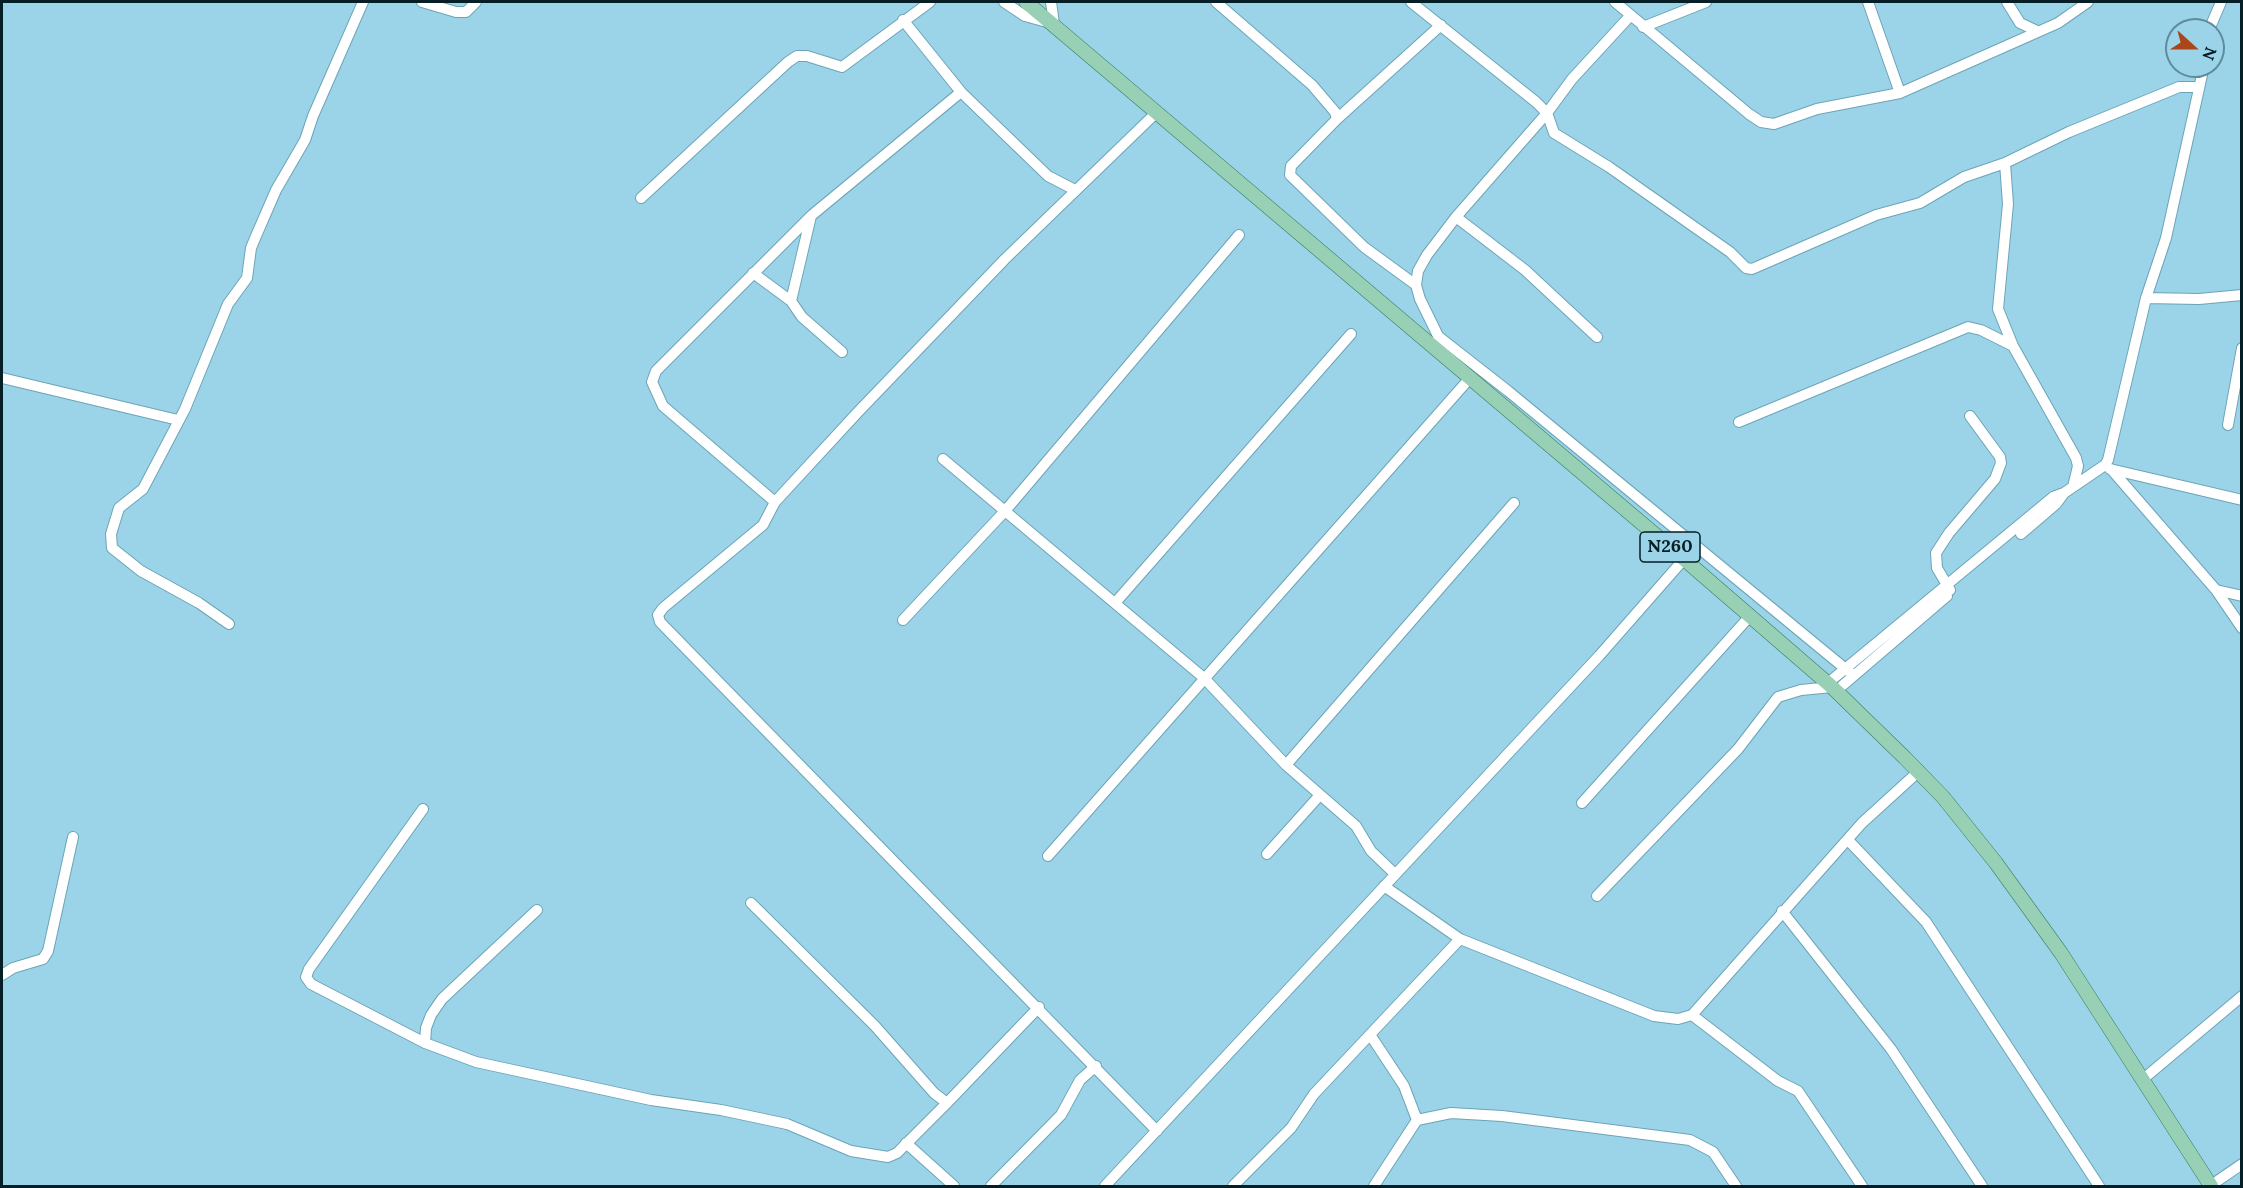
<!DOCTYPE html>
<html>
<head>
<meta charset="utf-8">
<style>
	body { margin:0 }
	#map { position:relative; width:2243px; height:1188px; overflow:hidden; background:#9bd4e8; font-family:Lora,serif }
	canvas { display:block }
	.frame { position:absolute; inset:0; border:3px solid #061e25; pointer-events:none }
	.north { position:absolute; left:2165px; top:18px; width:60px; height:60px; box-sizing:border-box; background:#9bd4e8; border:2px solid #5f8b9a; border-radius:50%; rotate:111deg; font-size:16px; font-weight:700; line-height:24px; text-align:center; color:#061e25 }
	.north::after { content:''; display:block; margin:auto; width:21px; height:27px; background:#ab461a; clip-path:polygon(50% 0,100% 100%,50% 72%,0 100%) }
</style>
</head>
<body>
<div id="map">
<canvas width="2243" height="1188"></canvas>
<div class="frame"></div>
<div class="north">N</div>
</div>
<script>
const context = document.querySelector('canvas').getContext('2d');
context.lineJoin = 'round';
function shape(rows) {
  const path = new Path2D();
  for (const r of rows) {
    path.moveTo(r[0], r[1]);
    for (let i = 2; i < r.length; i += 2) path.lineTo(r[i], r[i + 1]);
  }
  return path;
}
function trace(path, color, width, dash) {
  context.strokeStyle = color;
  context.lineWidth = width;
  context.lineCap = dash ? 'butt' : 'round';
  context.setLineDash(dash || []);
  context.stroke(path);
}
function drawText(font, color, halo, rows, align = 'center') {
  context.font = font + ' Lora,serif';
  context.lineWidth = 6;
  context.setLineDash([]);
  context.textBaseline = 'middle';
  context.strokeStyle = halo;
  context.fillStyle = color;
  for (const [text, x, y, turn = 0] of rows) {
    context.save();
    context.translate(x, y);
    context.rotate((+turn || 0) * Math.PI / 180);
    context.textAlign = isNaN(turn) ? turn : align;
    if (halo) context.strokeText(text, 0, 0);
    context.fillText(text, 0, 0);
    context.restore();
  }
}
const minor = shape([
	[422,2,456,12,466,12,476,2],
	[1004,2,1025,16,1054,24,1051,2],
	[1216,2,1312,85,1335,112,1337,119,1291,166,1290,175,1364,247,1416,285],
	[1411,2,1536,102,1547,113,1554,133,1609,167,1730,252,1746,268,1752,269,1876,215,1920,203,1964,177,2005,163,2069,132,2179,87,2199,87],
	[1615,2,1749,114,1761,122,1774,124,1817,109,1900,93,2058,23,2088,2],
	[1868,2,1900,93],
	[2007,2,2020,23,2037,31],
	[903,20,961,92,1048,176,1075,190],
	[1643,27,1706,2],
	[2209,30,2221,2],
	[1157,112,1005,259,858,412,775,502,763,525,663,608,658,615,660,622,1157,1131],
	[1337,119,1441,25],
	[2005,163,2008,204,1998,309,2013,346,2076,458,2078,466,2073,487],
	[641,198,788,62,797,56,807,56,842,67,930,2],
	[1456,217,1525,270,1597,337],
	[753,273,791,301,802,317,842,352],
	[2146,298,2199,299,2242,295],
	[791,301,811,216],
	[1439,337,1508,391,1853,675],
	[1441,342,1420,299,1416,285,1418,271,1427,255,1456,217,1547,113,1572,79,1630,16],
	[2,378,178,420],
	[1739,422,1968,327,1981,330,2013,346],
	[2228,425,2242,348],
	[943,459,1204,678,1286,765,1356,826,1371,851,1395,874],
	[2110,469,2242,500],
	[2111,469,2216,590,2242,628],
	[775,502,663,406,652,382,656,371,812,215,961,92],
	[2021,534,2056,504,2064,493],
	[1950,590,1937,568,1936,553,1949,533,1995,479,2001,463,2000,457,1970,416],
	[2216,590,2242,596],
	[1115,603,1351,334],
	[903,620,1005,511,1239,235],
	[229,624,199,603,141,571,112,548,111,534,119,508,143,489,185,409,228,304,247,278,251,248,256,236,276,190,305,140,313,116,363,2],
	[1828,683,2053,497,2064,493,2105,465,2108,460,2146,298,2166,238,2204,66],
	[1836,691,1947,596],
	[1286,765,1514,503],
	[1582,803,1750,616],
	[423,809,309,969,306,977,311,984,425,1043,476,1062,651,1100,721,1110,787,1124,851,1151,888,1157,897,1153,947,1103,1039,1007],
	[1848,840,1926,922,2099,1186],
	[1267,854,1320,795],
	[1048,856,1470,378],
	[1384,886,1460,939,1654,1016,1678,1019,1692,1015,1862,823,1918,772],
	[1597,896,1738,749,1778,697,1801,690,1832,687],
	[751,903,875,1026,934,1093,947,1103],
	[1782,911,1891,1049,1982,1186],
	[2,975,13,968,43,959,48,951,73,837],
	[1692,1015,1778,1081,1798,1091,1862,1186],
	[1371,1036,1404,1086,1417,1120],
	[425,1043,426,1028,431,1015,442,999,537,910],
	[2142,1080,2242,996],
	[906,1143,954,1186],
	[991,1186,1061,1115,1080,1080,1096,1066],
	[1105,1186,1599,656,1684,559],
	[1233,1186,1291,1128,1314,1094,1460,939],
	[1374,1186,1417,1120,1451,1113,1502,1116,1690,1140,1713,1152,1736,1186],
	[2210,1186,2242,1164]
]);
const major = shape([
	[1026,2,1684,559,1832,687,1905,758,1943,797,1996,863,2061,953,2211,1186]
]);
trace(minor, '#6ca4b7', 12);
trace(major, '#377d63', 15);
trace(minor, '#fff', 10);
trace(major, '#97d0b5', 14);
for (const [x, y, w] of [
	[1670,547,60]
]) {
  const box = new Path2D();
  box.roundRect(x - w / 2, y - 15, w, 30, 4.5);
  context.fillStyle = '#9bd4e8';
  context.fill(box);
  trace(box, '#061e25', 1.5);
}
drawText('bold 18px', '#061e25', null, [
	["N260",1670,547]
]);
</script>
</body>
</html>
